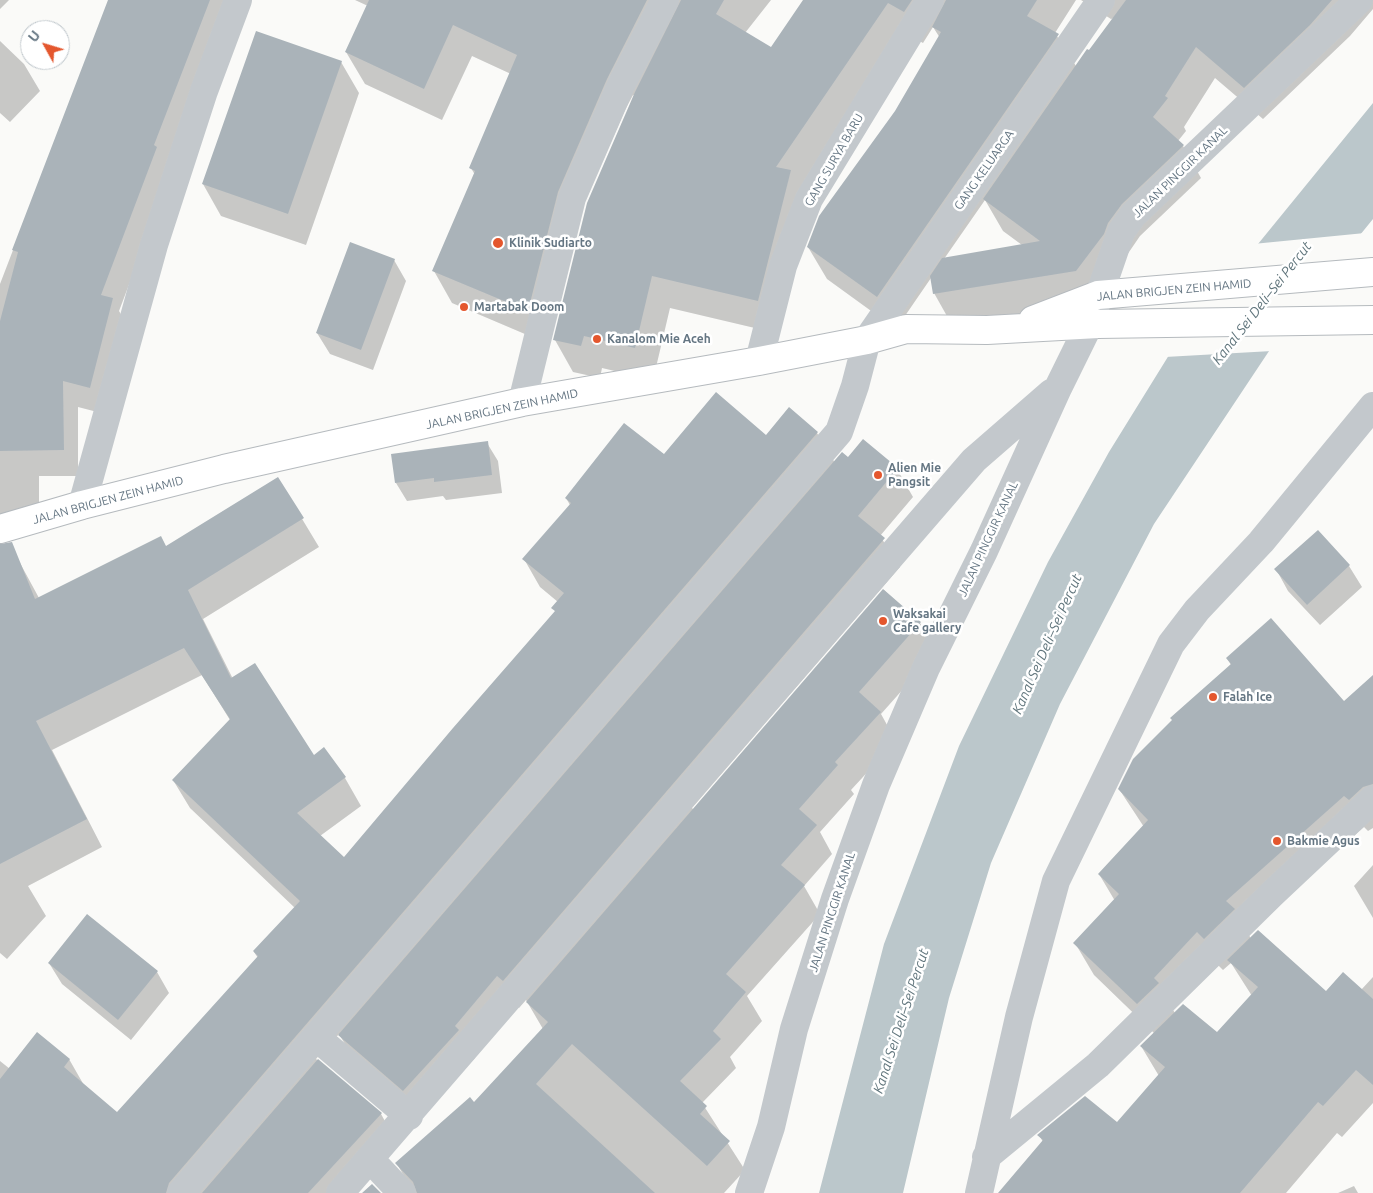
<!DOCTYPE html>
<html>
<head>
<meta charset="utf-8">
<style>
	body { margin:0 }
	#map { position:relative; width:1373px; height:1193px; overflow:hidden; background:#fafaf8; font-family:Ubuntu,sans-serif }
	canvas { display:block }
	.north { position:absolute; left:20px; top:20px; width:50px; height:50px; box-sizing:border-box; background:#fff; border:1px solid #c1c8cd; border-radius:50%; rotate:309deg; font-size:14px; font-weight:700; line-height:20px; text-align:center; color:#657683 }
	.north::after { content:''; display:block; margin:auto; width:18px; height:22px; background:#e4572e; clip-path:polygon(50% 0,100% 100%,50% 72%,0 100%) }
</style>
</head>
<body>
<div id="map">
<canvas width="1373" height="1193"></canvas>
<div class="north">U</div>
</div>
<script>
const context = document.querySelector('canvas').getContext('2d');
context.lineJoin = 'round';
function paint(path, color) {
  context.fillStyle = color;
  context.fill(path, 'evenodd');
}
function shape(rows) {
  const path = new Path2D();
  for (const r of rows) {
    path.moveTo(r[0], r[1]);
    for (let i = 2; i < r.length; i += 2) path.lineTo(r[i], r[i + 1]);
  }
  return path;
}
function trace(path, color, width, dash) {
  context.strokeStyle = color;
  context.lineWidth = width;
  context.lineCap = dash ? 'butt' : 'round';
  context.setLineDash(dash || []);
  context.stroke(path);
}
function drawText(font, color, halo, rows, align = 'center') {
  context.font = font + ' Ubuntu,sans-serif';
  context.lineWidth = 5;
  context.setLineDash([]);
  context.textBaseline = 'middle';
  context.strokeStyle = halo;
  context.fillStyle = color;
  for (const [text, x, y, turn = 0] of rows) {
    context.save();
    context.translate(x, y);
    context.rotate((+turn || 0) * Math.PI / 180);
    context.textAlign = isNaN(turn) ? turn : align;
    if (halo) context.strokeText(text, 0, 0);
    context.fillText(text, 0, 0);
    context.restore();
  }
}
paint(shape([
	[1373,103,1373,219,1285,327,1154,524,1060,704,991,863,949,998,903,1193,819,1193,884,944,959,746,1048,562,1109,452,1174,347]
]), '#bbc7cb');
paint(shape([
	[1365,233,1272,351,1165,357,1253,244]
]), '#fafaf8');
paint(shape([
	[0,0,9,0,0,9],
	[109,0,229,0,171,174,119,311,128,326,105,414,78,407,78,476,39,476,39,518,0,519,0,284],
	[355,0,771,0,745,33,771,49,805,0,1076,0,1055,33,1076,66,1117,17,1111,19,1081,0,1373,0,1373,9,1350,36,1263,119,1215,78,1184,127,1186,131,1178,141,1183,146,1201,178,1140,236,1094,303,952,325,934,293,931,278,896,329,827,279,808,247,896,112,940,38,933,27,923,43,907,34,801,189,776,333,670,308,653,380,602,368,600,378,573,372,555,340,635,96,633,95,625,110,575,224,546,343,452,303,434,271,475,175,471,168,511,74,472,56,442,120,365,84,346,52,368,6],
	[985,200,1003,231,1022,245,944,259],
	[0,41,24,64,40,91,10,122,0,113],
	[341,62,359,93,306,245,221,216,203,184],
	[394,260,406,281,373,370,330,354,317,333],
	[789,409,817,433,835,463,848,458,897,469,913,497,880,536,900,567,692,808,694,810,884,590,920,623,937,651,881,714,896,741,851,790,854,794,820,832,832,854,804,886,820,914,747,996,762,1021,730,1057,736,1068,702,1103,745,1170,724,1193,414,1193,397,1164,474,1104,543,1029,526,1000,519,1008,514,1003,471,1053,475,1058,420,1118,356,1063,339,1034,316,1059,381,1114,397,1143,350,1193,0,1193,0,1061,10,1069,69,1059,85,1087,118,1114,258,958,254,952,295,908,190,808,173,780,230,720,202,675,52,750,102,847,28,886,46,916,7,959,0,953,0,571,20,563,39,598,166,547,278,479,319,547,203,619,233,679,313,757,324,749,345,778,361,806,320,836,344,859,556,612,553,608,558,602,540,587,524,559,570,505,566,498,664,456,766,437],
	[487,443,498,461,502,493,446,500,443,496,407,501,396,483,393,455],
	[1318,531,1349,566,1362,587,1320,625,1288,591,1276,569],
	[1227,658,1344,702,1373,677,1373,828,1368,831,1364,827,1247,931,1251,939,1326,992,1361,990,1373,977,1373,1103,1342,1137,1337,1133,1286,1193,1005,1193,1043,1142,1039,1135,1117,1124,1159,1076,1141,1046,1154,1033,1094,975,1075,943,1115,901,1099,874,1144,827,1119,789,1231,665],
	[1231,963,1252,996,1217,1034,1175,1013,1173,1010,1217,964,1223,970],
	[1373,865,1373,918,1354,886],
	[49,963,157,972,169,993,131,1040,62,984],
	[1354,1186,1358,1193,1338,1193]
]), '#0003');
paint(shape([
	[108,0,210,0,154,145,157,147,101,295,113,298,90,388,63,381,64,450,0,451,0,321,18,252,12,250],
	[369,0,647,0,607,79,558,192,528,311,432,271,475,171,469,168,517,55,453,25,424,89,345,52],
	[681,0,724,0,716,14,771,47,803,0,912,0,904,12,888,3,776,167,791,170,758,301,652,276,635,348,584,336,581,346,553,340,587,203,635,92],
	[946,0,1037,0,1027,16,1059,34,877,297,807,247,819,216,895,111,941,32,932,27],
	[1126,0,1332,0,1310,25,1244,88,1196,47,1165,96,1168,98,1153,117,1184,145,1122,204,1108,223,1104,234,1076,271,933,294,930,276,942,258,1040,241,983,199,1087,49,1089,50],
	[256,31,342,61,288,214,202,184],
	[350,242,395,259,361,350,316,333],
	[716,392,766,435,789,407,818,432,169,1183,166,1193,0,1193,0,1079,37,1032,70,1059,64,1067,117,1112,258,956,253,951,300,901,172,780,230,719,184,648,36,721,87,819,0,864,0,544,12,542,35,599,161,536,166,546,278,477,304,518,188,590,231,678,255,663,314,755,324,747,346,777,297,813,344,857,453,728,555,611,551,608,564,593,522,559,571,503,565,498,624,423,664,454],
	[863,439,898,468,858,516,885,538,503,981,497,976,455,1026,459,1030,403,1091,338,1035,842,452,848,457],
	[488,441,492,475,434,482,434,478,395,483,391,454],
	[1318,530,1350,565,1307,605,1274,569],
	[883,589,921,622,859,692,881,712,835,762,838,765,799,809,817,825,781,865,805,885,726,974,746,992,713,1031,721,1039,680,1081,707,1106,700,1114,730,1141,707,1166,572,1044,536,1084,655,1193,417,1193,413,1182,395,1163,470,1097,474,1102,548,1022,526,1002],
	[1271,618,1344,701,1373,675,1373,784,1363,787,1349,800,1344,796,1226,901,1235,909,1204,939,1197,932,1154,978,1159,983,1137,1004,1073,943,1119,894,1098,874,1148,820,1118,789,1133,759,1172,720,1170,718,1231,664,1226,658],
	[87,914,158,971,118,1020,48,963],
	[1258,930,1326,991,1343,972,1373,999,1373,1085,1356,1070,1323,1106,1318,1102,1240,1193,998,1193,1043,1140,1037,1135,1085,1096,1117,1122,1165,1067,1140,1046,1183,1004,1217,1032,1258,987,1227,960],
	[318,1059,382,1113,308,1193,202,1193],
	[372,1184,381,1193,362,1193]
]), '#aab3b9');
const primary = shape([
	[1033,320,1098,295,1373,272],
	[0,529,82,505,224,469,522,402,759,361,867,340,906,329,987,330,1098,324,1373,320]
]);
trace(primary, '#b5babe', 30);
trace(shape([
	[759,361,783,266,809,199,930,0],
	[522,402,572,198,621,85,665,0],
	[82,505,154,245,204,91,238,0],
	[316,1037,409,1116],
	[986,1157,1098,1065,1273,893,1373,799],
	[371,1160,402,1193],
	[181,1193,839,432,855,386,867,340,1101,0],
	[340,1193,974,460,1051,393],
	[749,1193,771,1127,794,1029,835,899,876,785,926,668,984,551,1058,388,1089,325,1121,232,1133,215,1359,0],
	[979,1193,1019,1017,1056,881,1171,644,1197,610,1261,542,1373,406]
]), '#c3c8cc', 28);
trace(primary, '#fff', 28);
for (const [x, y, r, color] of [
	[498,243,6,"#e4572e"],
	[464,307,5,"#e4572e"],
	[597,339,5,"#e4572e"],
	[878,475,5,"#e4572e"],
	[883,621,5,"#e4572e"],
	[1213,697,5,"#e4572e"],
	[1277,841,5,"#e4572e"]
]) {
  const dot = new Path2D();
  dot.arc(x, y, r, 0, 2 * Math.PI);
  context.fillStyle = color;
  context.fill(dot);
  trace(dot, '#fff', 2);
}
drawText('12px', '#657683', '#fff', [
	["GANG SURYA BARU",834,160,-60],
	["GANG KELUARGA",984,170,-55],
	["JALAN PINGGIR KANAL",1180,172,-44],
	["JALAN BRIGJEN ZEIN HAMID",1174,290,-5],
	["JALAN BRIGJEN ZEIN HAMID",502,409,-12],
	["JALAN BRIGJEN ZEIN HAMID",108,500,-15],
	["JALAN PINGGIR KANAL",988,539,-65],
	["JALAN PINGGIR KANAL",832,912,-72]
]);
drawText('bold 12px', '#657683', '#fff', [
	["Klinik Sudiarto",509,243],
	["Martabak Doom",474,307],
	["Kanalom Mie Aceh",607,339],
	["Alien Mie",888,468],
	["Pangsit",888,482],
	["Waksakai",893,614],
	["Cafe gallery",893,628],
	["Falah Ice",1223,697],
	["Bakmie Agus",1287,841]
], 'left');
drawText('italic 14px', '#60757c', '#fff', [
	["Kanal Sei Deli–Sei Percut",1262,303,-52],
	["Kanal Sei Deli–Sei Percut",1047,644,-66],
	["Kanal Sei Deli–Sei Percut",901,1021,-72]
]);
</script>
</body>
</html>
